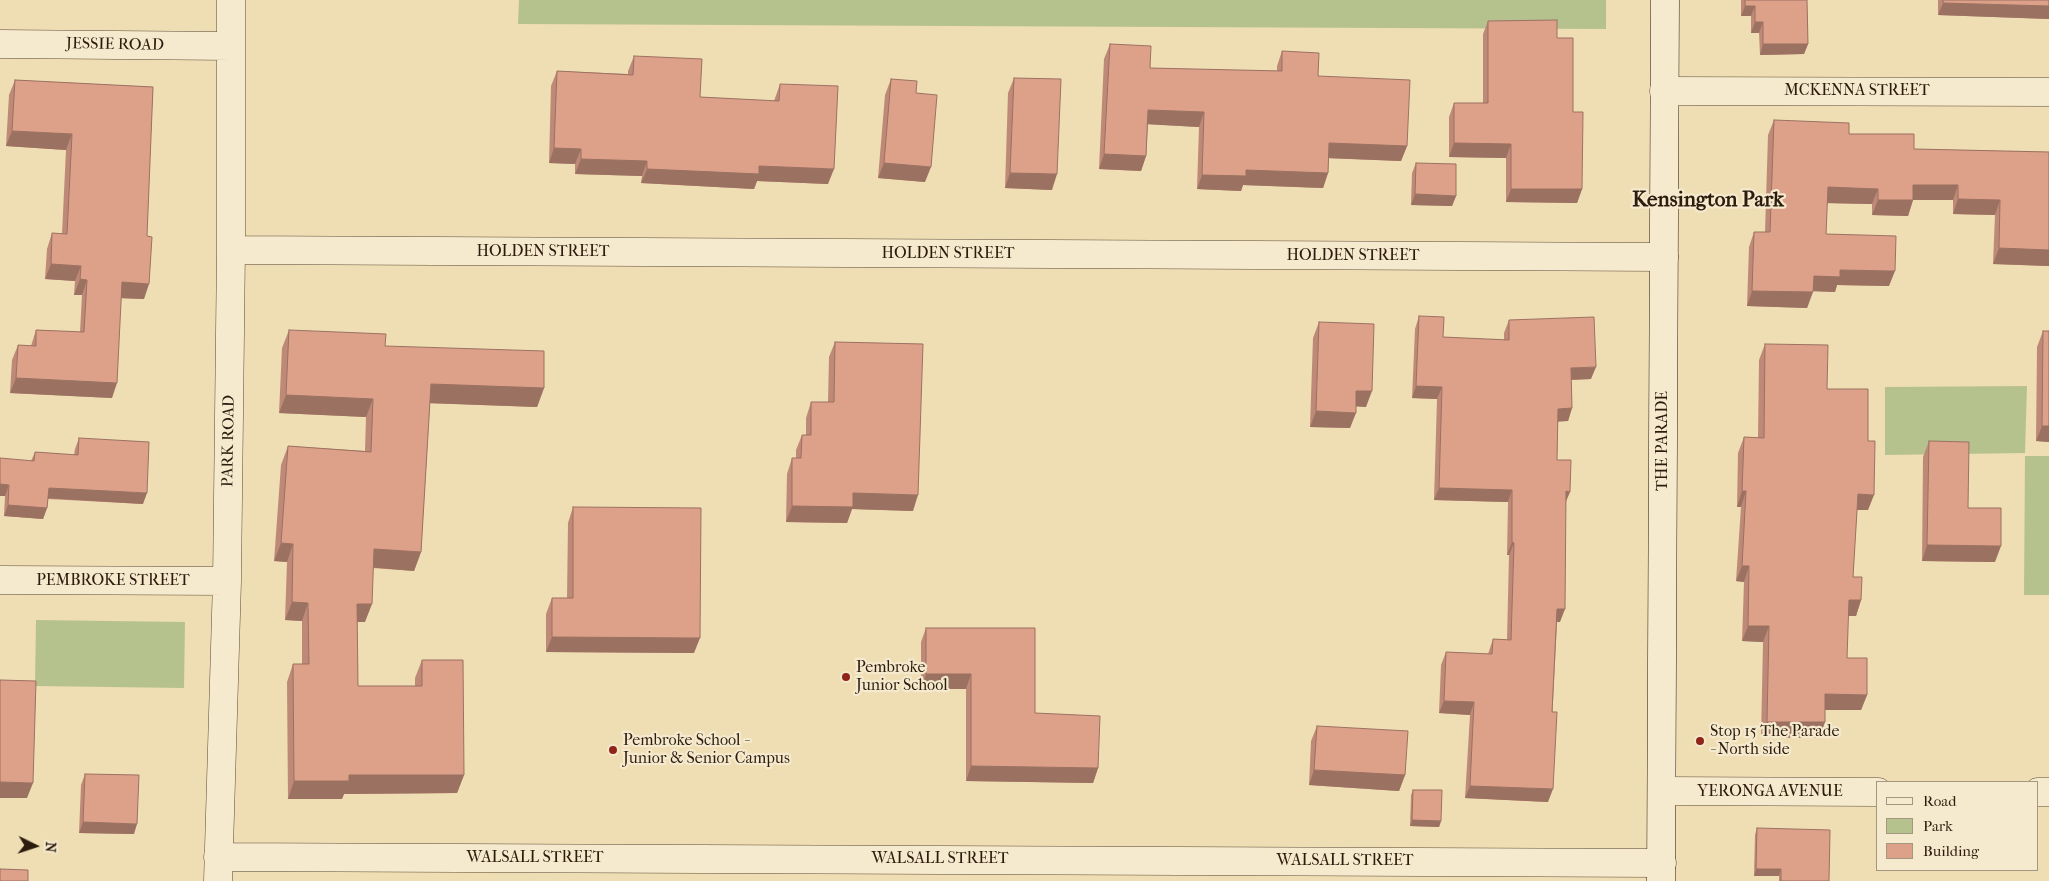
<!DOCTYPE html>
<html>
<head>
<meta charset="utf-8">
<style>
	body { margin:0 }
	#map { position:relative; width:2049px; height:881px; overflow:hidden; background:#efddb3; font-family:"IM FELL French Canon",serif }
	canvas { display:block }
	.legend { position:absolute; left:1876px; top:781px; width:162px; height:90px; box-sizing:border-box; background:#f5e9ce; border:1px solid #a49781; margin:0; padding:6px 9px; list-style:none; font-size:15px; color:#2b1c0d }
	.legend li { display:flex; align-items:center; gap:10px; height:25px }
	.legend b { width:25px; border:1px solid #a49781 }
	.north { position:absolute; left:10px; top:821px; width:50px; height:50px; -webkit-text-stroke:4px #f5e9ce; paint-order:stroke; rotate:94deg; font-size:14px; font-weight:700; line-height:20px; text-align:center; color:#2b1c0d }
	.north::after { content:''; display:block; margin:auto; width:18px; height:22px; background:#2b1c0d; clip-path:polygon(50% 0,100% 100%,50% 72%,0 100%) }
</style>
</head>
<body>
<div id="map">
<canvas width="2049" height="881"></canvas>
<ul class="legend">
<li><b style="height:6px;background:#f5e9ce"></b>Road</li>
<li><b style="height:14px;background:#b6c28e"></b>Park</li>
<li><b style="height:14px;background:#dda18a"></b>Building</li>
</ul>
<div class="north">N</div>
</div>
<script>
const context = document.querySelector('canvas').getContext('2d');
context.lineJoin = 'round';
function paint(path, color) {
  context.fillStyle = color;
  context.fill(path, 'evenodd');
}
function shape(rows) {
  const path = new Path2D();
  for (const r of rows) {
    path.moveTo(r[0], r[1]);
    for (let i = 2; i < r.length; i += 2) path.lineTo(r[i], r[i + 1]);
  }
  return path;
}
function trace(path, color, width, dash) {
  context.strokeStyle = color;
  context.lineWidth = width;
  context.lineCap = dash ? 'butt' : 'round';
  context.setLineDash(dash || []);
  context.stroke(path);
}
function drawText(font, color, halo, rows, align = 'center') {
  context.font = font + ' "IM FELL French Canon",serif';
  context.lineWidth = 4.5;
  context.setLineDash([]);
  context.textBaseline = 'middle';
  context.strokeStyle = halo;
  context.fillStyle = color;
  for (const [text, x, y, turn = 0] of rows) {
    context.save();
    context.translate(x, y);
    context.rotate((+turn || 0) * Math.PI / 180);
    context.textAlign = isNaN(turn) ? turn : align;
    if (halo) context.strokeText(text, 0, 0);
    context.fillText(text, 0, 0);
    context.restore();
  }
}
paint(shape([
	[519,0,1606,0,1606,29,518,24],
	[2027,386,2025,453,1885,455,1885,387],
	[2025,456,2049,456,2049,595,2024,595],
	[36,620,185,622,184,688,35,686]
]), '#b6c28e');
const street = shape([
	[0,44,231,46],
	[1664,91,2049,92],
	[231,250,1664,257],
	[0,580,227,581],
	[1663,791,1878,792],
	[2038,792,2049,792],
	[218,857,1662,863],
	[218,881,227,581,231,250,231,0]
]);
const secondary = shape([
	[1661,881,1665,0]
]);
trace(street, '#5c4c36', 29);
trace(secondary, '#2b1c0d', 29);
trace(street, '#f5e9ce', 28);
trace(secondary, '#f5e9ce', 28);
paint(shape([
	[1741,0,1807,0,1808,44,1804,54,1760,55,1759,33,1751,33,1751,16,1741,16],
	[1938,0,2049,0,2049,19,1938,15],
	[1488,21,1557,38,1573,112,1582,189,1577,203,1506,202,1506,158,1449,157,1449,117,1454,103,1483,103,1483,34],
	[1110,44,1150,68,1277,71,1277,66,1282,51,1318,76,1407,146,1401,161,1329,158,1328,173,1323,188,1243,185,1241,191,1197,189,1199,127,1148,124,1146,156,1141,171,1099,169,1104,59],
	[634,56,700,97,774,101,780,84,828,184,757,181,754,189,641,183,642,176,575,174,575,164,549,163,551,86,557,71,628,74,628,71],
	[1014,78,1052,190,1005,188,1008,93],
	[891,79,916,93,925,182,878,178,885,95],
	[15,80,153,87,144,299,121,298,112,398,10,393,12,360,18,345,31,346,36,330,80,332,82,295,74,295,75,281,45,279,47,249,52,233,62,234,66,150,6,146,9,95],
	[1774,120,1849,134,1914,149,2049,152,2049,266,1993,264,1995,215,1953,214,1953,200,1913,200,1908,216,1872,215,1872,204,1827,203,1826,234,1889,286,1837,285,1835,292,1813,291,1807,308,1747,306,1749,247,1754,232,1765,232,1768,135],
	[1416,163,1456,196,1452,206,1411,205,1412,173],
	[1419,316,1443,337,1504,340,1504,333,1509,320,1591,379,1571,380,1572,408,1568,421,1558,421,1557,460,1566,502,1560,622,1557,622,1548,802,1465,798,1470,715,1439,713,1441,665,1446,652,1488,654,1493,639,1507,640,1509,555,1507,555,1508,502,1434,500,1437,399,1412,398,1415,329],
	[1319,322,1366,407,1356,406,1350,428,1310,427,1313,338],
	[289,330,385,346,544,388,537,407,430,403,421,552,414,571,373,568,365,622,357,622,358,686,415,686,415,678,422,660,464,775,457,793,344,794,342,799,288,799,287,682,293,664,302,664,302,621,285,620,287,562,274,561,281,465,288,446,365,451,366,417,279,413,282,348],
	[2043,331,2049,331,2049,442,2036,441,2037,347],
	[835,342,913,511,852,509,847,523,786,522,787,474,792,458,796,458,796,450,802,435,806,435,806,418,811,402,828,402,829,357],
	[1765,344,1827,389,1868,510,1857,510,1853,577,1861,600,1856,616,1848,616,1847,658,1867,695,1861,710,1825,710,1825,722,1819,738,1761,737,1763,642,1742,641,1744,582,1736,581,1741,507,1737,507,1738,453,1744,437,1758,438,1759,360],
	[79,438,143,504,48,499,47,508,43,519,4,516,5,496,0,496,31,461,35,452,74,455,75,449],
	[1929,441,1968,508,1995,562,1922,561,1923,457],
	[573,507,694,653,546,652,546,614,552,598,567,598,568,523],
	[926,628,1035,713,1098,768,1093,783,966,781,966,689,921,689,921,642],
	[1317,726,1405,775,1399,791,1309,785,1311,741],
	[85,774,134,834,79,833,81,785],
	[1413,790,1441,821,1439,827,1410,826,1411,795],
	[1757,828,1829,881,1779,881,1779,876,1754,876,1755,835]
]), '#be8a77');
paint(shape([
	[1943,3,2049,6,2049,19,1938,15],
	[1745,6,1755,6,1751,16,1741,16],
	[1755,22,1763,22,1759,33,1751,33],
	[1763,44,1808,44,1804,54,1760,55],
	[1148,110,1204,112,1199,127,1143,124],
	[12,131,72,134,66,150,6,146],
	[1329,143,1407,146,1401,161,1324,158],
	[1454,143,1511,144,1506,158,1449,157],
	[554,148,581,149,575,164,549,163],
	[1104,154,1146,156,1141,171,1099,169],
	[581,159,647,161,642,176,575,174],
	[884,163,931,167,925,182,878,178],
	[759,166,834,169,828,184,757,181,754,189,641,183,647,169],
	[1246,170,1328,173,1323,188,1243,185,1241,191,1197,189,1202,175],
	[1010,173,1057,174,1052,190,1005,188],
	[1913,185,1958,185,1953,200,1908,200],
	[1828,187,1878,189,1872,204,1822,203],
	[1511,189,1582,189,1577,203,1506,202],
	[1415,194,1456,196,1452,206,1411,205],
	[1958,199,2000,200,1995,215,1953,214],
	[1878,200,1913,200,1908,216,1872,215],
	[1999,248,2049,250,2049,266,1993,264],
	[51,264,81,266,75,281,45,279],
	[1840,270,1895,271,1889,286,1837,285,1835,292,1808,291,1814,276],
	[80,279,87,280,82,295,74,295],
	[122,282,149,284,144,299,116,298],
	[1752,291,1813,292,1807,308,1747,306],
	[1596,367,1591,379,1566,380,1571,368],
	[16,378,117,383,112,398,10,393],
	[431,384,544,388,537,407,424,403],
	[1416,386,1442,387,1437,399,1412,398],
	[1356,391,1372,391,1366,407,1350,406],
	[286,395,373,399,366,417,279,413],
	[1572,408,1568,421,1554,422,1558,409],
	[1316,411,1356,413,1350,428,1310,427],
	[2042,426,2049,426,2049,442,2036,441],
	[0,484,9,485,5,496,0,496],
	[49,488,147,493,143,504,45,498],
	[1439,488,1512,490,1508,502,1434,500],
	[1566,491,1570,492,1565,504],
	[1742,491,1746,491,1741,507,1737,507],
	[853,493,918,495,913,511,852,509,847,523,786,522,792,506],
	[1858,494,1874,495,1868,510,1852,510],
	[8,505,47,508,43,519,4,516],
	[1512,542,1514,543,1509,555,1507,555],
	[281,543,293,544,287,562,274,561],
	[1927,545,2001,546,1995,562,1922,561],
	[374,549,421,552,414,571,367,567],
	[1742,566,1749,566,1744,582,1736,581],
	[1849,600,1861,600,1856,616,1843,616],
	[292,602,308,603,302,621,285,620],
	[357,604,372,604,365,622,350,622],
	[1557,609,1565,609,1560,622,1553,622],
	[1748,626,1769,626,1763,642,1742,641],
	[552,637,700,638,694,653,546,652],
	[926,674,971,674,966,689,921,689],
	[1825,694,1867,695,1861,710,1820,710],
	[1444,701,1474,702,1470,715,1439,713],
	[1767,722,1825,722,1819,738,1761,737],
	[971,766,1098,768,1093,783,966,781],
	[1314,770,1405,775,1399,791,1309,785],
	[349,775,464,775,457,793,344,794,342,799,288,799,294,781],
	[0,782,33,783,27,798,0,798],
	[1470,786,1553,789,1548,802,1465,798],
	[1412,820,1441,821,1439,827,1410,826],
	[83,822,137,824,134,834,79,833],
	[1756,869,1781,869,1779,876,1754,876]
]), '#9b7161');
const building = shape([
	[1745,0,1807,0,1808,44,1763,44,1763,22,1755,22,1755,6,1745,6,1745,0],
	[1943,0,2049,0,2049,6,1943,3,1943,0],
	[1557,20,1557,38,1573,38,1573,112,1583,112,1582,189,1511,189,1511,144,1454,143,1454,103,1488,103,1488,21,1557,20],
	[1110,44,1151,46,1150,68,1282,71,1282,51,1319,53,1318,76,1410,80,1407,146,1329,143,1328,173,1246,170,1246,176,1202,175,1204,112,1148,110,1146,156,1104,154,1110,44],
	[634,56,702,59,700,97,779,101,780,84,838,86,834,169,759,166,759,174,647,169,647,161,581,159,581,149,554,148,557,71,633,75,634,56],
	[1014,78,1061,79,1057,174,1010,173,1014,78],
	[891,79,917,81,916,93,937,95,931,167,884,163,891,79],
	[15,80,153,87,147,236,152,237,149,284,122,282,117,383,16,378,18,345,36,346,36,330,84,332,87,280,80,279,81,266,51,264,52,233,67,234,72,134,12,131,15,80],
	[1774,120,1849,123,1849,134,1914,134,1914,149,2049,152,2049,250,1999,248,2000,200,1958,199,1958,185,1913,185,1913,200,1878,200,1878,189,1828,187,1826,234,1896,236,1895,271,1840,270,1840,277,1814,276,1813,292,1752,291,1754,232,1770,232,1774,120],
	[1416,163,1456,164,1456,196,1415,194,1416,163],
	[1419,316,1444,317,1443,337,1509,340,1509,320,1594,317,1596,367,1571,368,1572,408,1558,409,1557,460,1571,460,1570,492,1566,491,1565,609,1557,609,1552,712,1557,712,1553,789,1470,786,1474,702,1444,701,1446,652,1492,654,1493,639,1511,640,1514,543,1512,542,1512,490,1439,488,1442,387,1416,386,1419,316],
	[1319,322,1374,324,1372,391,1356,391,1356,413,1316,411,1319,322],
	[289,330,386,334,385,346,544,351,544,388,431,384,421,552,374,549,372,604,357,604,358,686,422,686,422,660,463,660,464,775,349,775,349,781,294,781,293,664,309,664,308,603,292,602,293,544,281,543,288,446,371,452,373,399,286,395,289,330],
	[2043,331,2049,331,2049,426,2042,426,2043,331],
	[835,342,923,344,918,495,853,493,853,507,792,506,792,458,801,458,802,435,811,435,811,402,834,402,835,342],
	[1765,344,1828,345,1827,389,1868,389,1868,441,1875,441,1874,495,1858,494,1853,577,1862,577,1861,600,1849,600,1847,658,1867,658,1867,695,1825,694,1825,722,1767,722,1769,626,1748,626,1749,566,1742,566,1746,491,1742,491,1744,437,1764,438,1765,344],
	[79,438,149,442,147,493,49,488,47,508,8,505,9,485,0,484,0,458,34,461,35,452,78,455,79,438],
	[1929,441,1969,442,1968,508,2001,508,2001,546,1927,545,1929,441],
	[573,507,701,508,700,638,552,637,552,598,573,598,573,507],
	[926,628,1035,628,1035,713,1100,716,1098,768,971,766,971,674,926,674,926,628],
	[0,680,36,681,33,783,0,782,0,680],
	[1317,726,1408,731,1405,775,1314,770,1317,726],
	[85,774,139,775,137,824,83,822,85,774],
	[1413,790,1442,790,1441,821,1412,820,1413,790],
	[1757,828,1830,830,1829,881,1781,881,1781,869,1756,869,1757,828],
	[0,869,28,870,28,881,0,881,0,869]
]);
paint(building, '#dda18a');
trace(building, '#9b7161', 1);
for (const [x, y, r, color] of [
	[846,677,5,"#8f2418"],
	[1700,741,5,"#8f2418"],
	[613,750,5,"#8f2418"]
]) {
  const dot = new Path2D();
  dot.arc(x, y, r, 0, 2 * Math.PI);
  context.fillStyle = color;
  context.fill(dot);
  trace(dot, '#f5e9ce', 2);
}
drawText('16px', '#2b1c0d', '#f5e9ce', [
	["JESSIE ROAD",115,45,1],
	["MCKENNA STREET",1857,91],
	["HOLDEN STREET",543,252],
	["HOLDEN STREET",948,254],
	["HOLDEN STREET",1353,256],
	["PARK ROAD",229,441,-89],
	["THE PARADE",1663,441,-90],
	["PEMBROKE STREET",113,581],
	["YERONGA AVENUE",1770,792],
	["WALSALL STREET",535,858],
	["WALSALL STREET",940,859],
	["WALSALL STREET",1345,861]
]);
drawText('16px', '#2b1c0d', '#f5e9ce', [
	["Pembroke",856,668],
	["Junior School",856,686],
	["Stop 15 The Parade",1710,732],
	["- North side",1710,750],
	["Pembroke School -",623,741],
	["Junior & Senior Campus",623,759]
], 'left');
drawText('bold 21px', '#2b1c0d', '#f5e9ce', [
	["Kensington Park",1708,201]
]);
</script>
</body>
</html>
